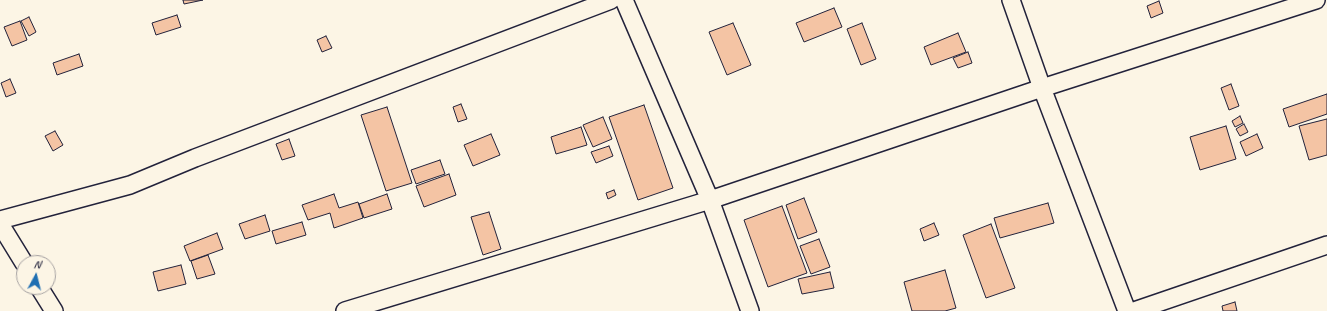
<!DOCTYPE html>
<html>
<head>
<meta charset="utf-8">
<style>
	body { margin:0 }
	#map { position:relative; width:1327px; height:311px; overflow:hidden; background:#fcf5e5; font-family:Caveat,sans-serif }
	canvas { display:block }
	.north { position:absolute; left:16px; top:255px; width:40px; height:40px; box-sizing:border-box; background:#fcf5e5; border:1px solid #a5a1a1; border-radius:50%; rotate:7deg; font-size:11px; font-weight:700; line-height:16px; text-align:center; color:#22223b }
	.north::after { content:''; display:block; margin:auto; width:14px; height:18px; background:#1f6fb2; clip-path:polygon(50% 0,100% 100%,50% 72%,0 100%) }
</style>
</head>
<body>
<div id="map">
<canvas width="1327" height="311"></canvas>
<div class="north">N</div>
</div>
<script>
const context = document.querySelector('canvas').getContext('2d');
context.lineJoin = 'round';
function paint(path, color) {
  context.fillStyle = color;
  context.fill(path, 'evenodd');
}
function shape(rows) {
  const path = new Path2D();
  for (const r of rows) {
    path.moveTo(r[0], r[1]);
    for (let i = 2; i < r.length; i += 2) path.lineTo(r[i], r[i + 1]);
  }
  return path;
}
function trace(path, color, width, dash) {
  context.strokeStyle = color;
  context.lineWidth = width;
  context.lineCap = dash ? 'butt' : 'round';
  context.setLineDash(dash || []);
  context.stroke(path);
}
const building = shape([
	[183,0,203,0,184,4,183,0],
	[1159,1,1163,13,1151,18,1147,6,1159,1],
	[834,8,842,27,804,42,796,23,834,8],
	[177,15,181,27,156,35,152,23,177,15],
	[29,17,36,32,29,36,21,21,29,17],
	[20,21,27,40,12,46,4,27,20,21],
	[733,23,751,65,727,75,709,32,733,23],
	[862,23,876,59,861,65,847,29,862,23],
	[958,33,966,52,931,65,924,47,958,33],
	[326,36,332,48,322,52,317,40,326,36],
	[968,52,972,63,958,68,953,58,968,52],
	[79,54,83,66,57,75,53,63,79,54],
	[10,79,16,93,6,97,1,83,10,79],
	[1231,84,1239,106,1229,110,1221,88,1231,84],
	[1327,94,1327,114,1289,127,1283,109,1327,94],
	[461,104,467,119,458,122,453,107,461,104],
	[644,105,673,188,638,200,609,117,644,105],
	[387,107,412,183,386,191,361,115,387,107],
	[1240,116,1243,123,1235,127,1232,121,1240,116],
	[603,117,612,139,593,147,583,125,603,117],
	[1327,119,1327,155,1309,160,1299,126,1327,119],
	[1244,124,1248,132,1240,136,1236,129,1244,124],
	[1226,126,1236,159,1200,170,1190,137,1226,126],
	[581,127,587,145,556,154,551,137,581,127],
	[55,131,63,145,53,151,45,136,55,131],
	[491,134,500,155,473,166,464,145,491,134],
	[1257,134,1263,148,1246,156,1240,142,1257,134],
	[289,139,295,156,282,160,276,144,289,139],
	[609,146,613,156,596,163,591,152,609,146],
	[440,160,445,174,416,184,411,170,440,160],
	[449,174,456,195,424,207,416,186,449,174],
	[614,190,616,195,608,199,606,193,614,190],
	[334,194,339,208,358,202,363,218,334,228,330,213,308,220,302,205,334,194],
	[387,194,392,209,364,218,359,204,387,194],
	[804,198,817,232,798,239,786,205,804,198],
	[1048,203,1054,223,1000,238,994,218,1048,203],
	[782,206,807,273,768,287,744,220,782,206],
	[489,212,501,249,483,255,471,217,489,212],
	[265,215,270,231,245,239,239,224,265,215],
	[302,222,306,235,276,244,272,231,302,222],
	[934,223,939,235,924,241,920,229,934,223],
	[991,224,1015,288,986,298,963,235,991,224],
	[217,233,223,249,190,261,184,246,217,233],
	[819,239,830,267,811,274,800,246,819,239],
	[208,255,215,274,197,279,191,261,208,255],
	[181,265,186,284,158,291,153,272,181,265],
	[945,270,956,308,945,311,912,311,904,282,945,270],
	[830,272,834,288,802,294,798,279,830,272],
	[1235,302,1237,311,1223,311,1222,306,1235,302]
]);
paint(building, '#f4c4a4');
trace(building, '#22223b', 1);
const street = shape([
	[624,0,710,200,750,311],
	[1011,0,1042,88,1127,311],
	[0,220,130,185,195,158,611,0],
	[0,224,24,263],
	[39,287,54,311],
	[345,311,710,200,1042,88,1316,0],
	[1134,311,1327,245]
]);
trace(street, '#22223b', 20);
trace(street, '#fcf5e5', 17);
</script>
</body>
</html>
